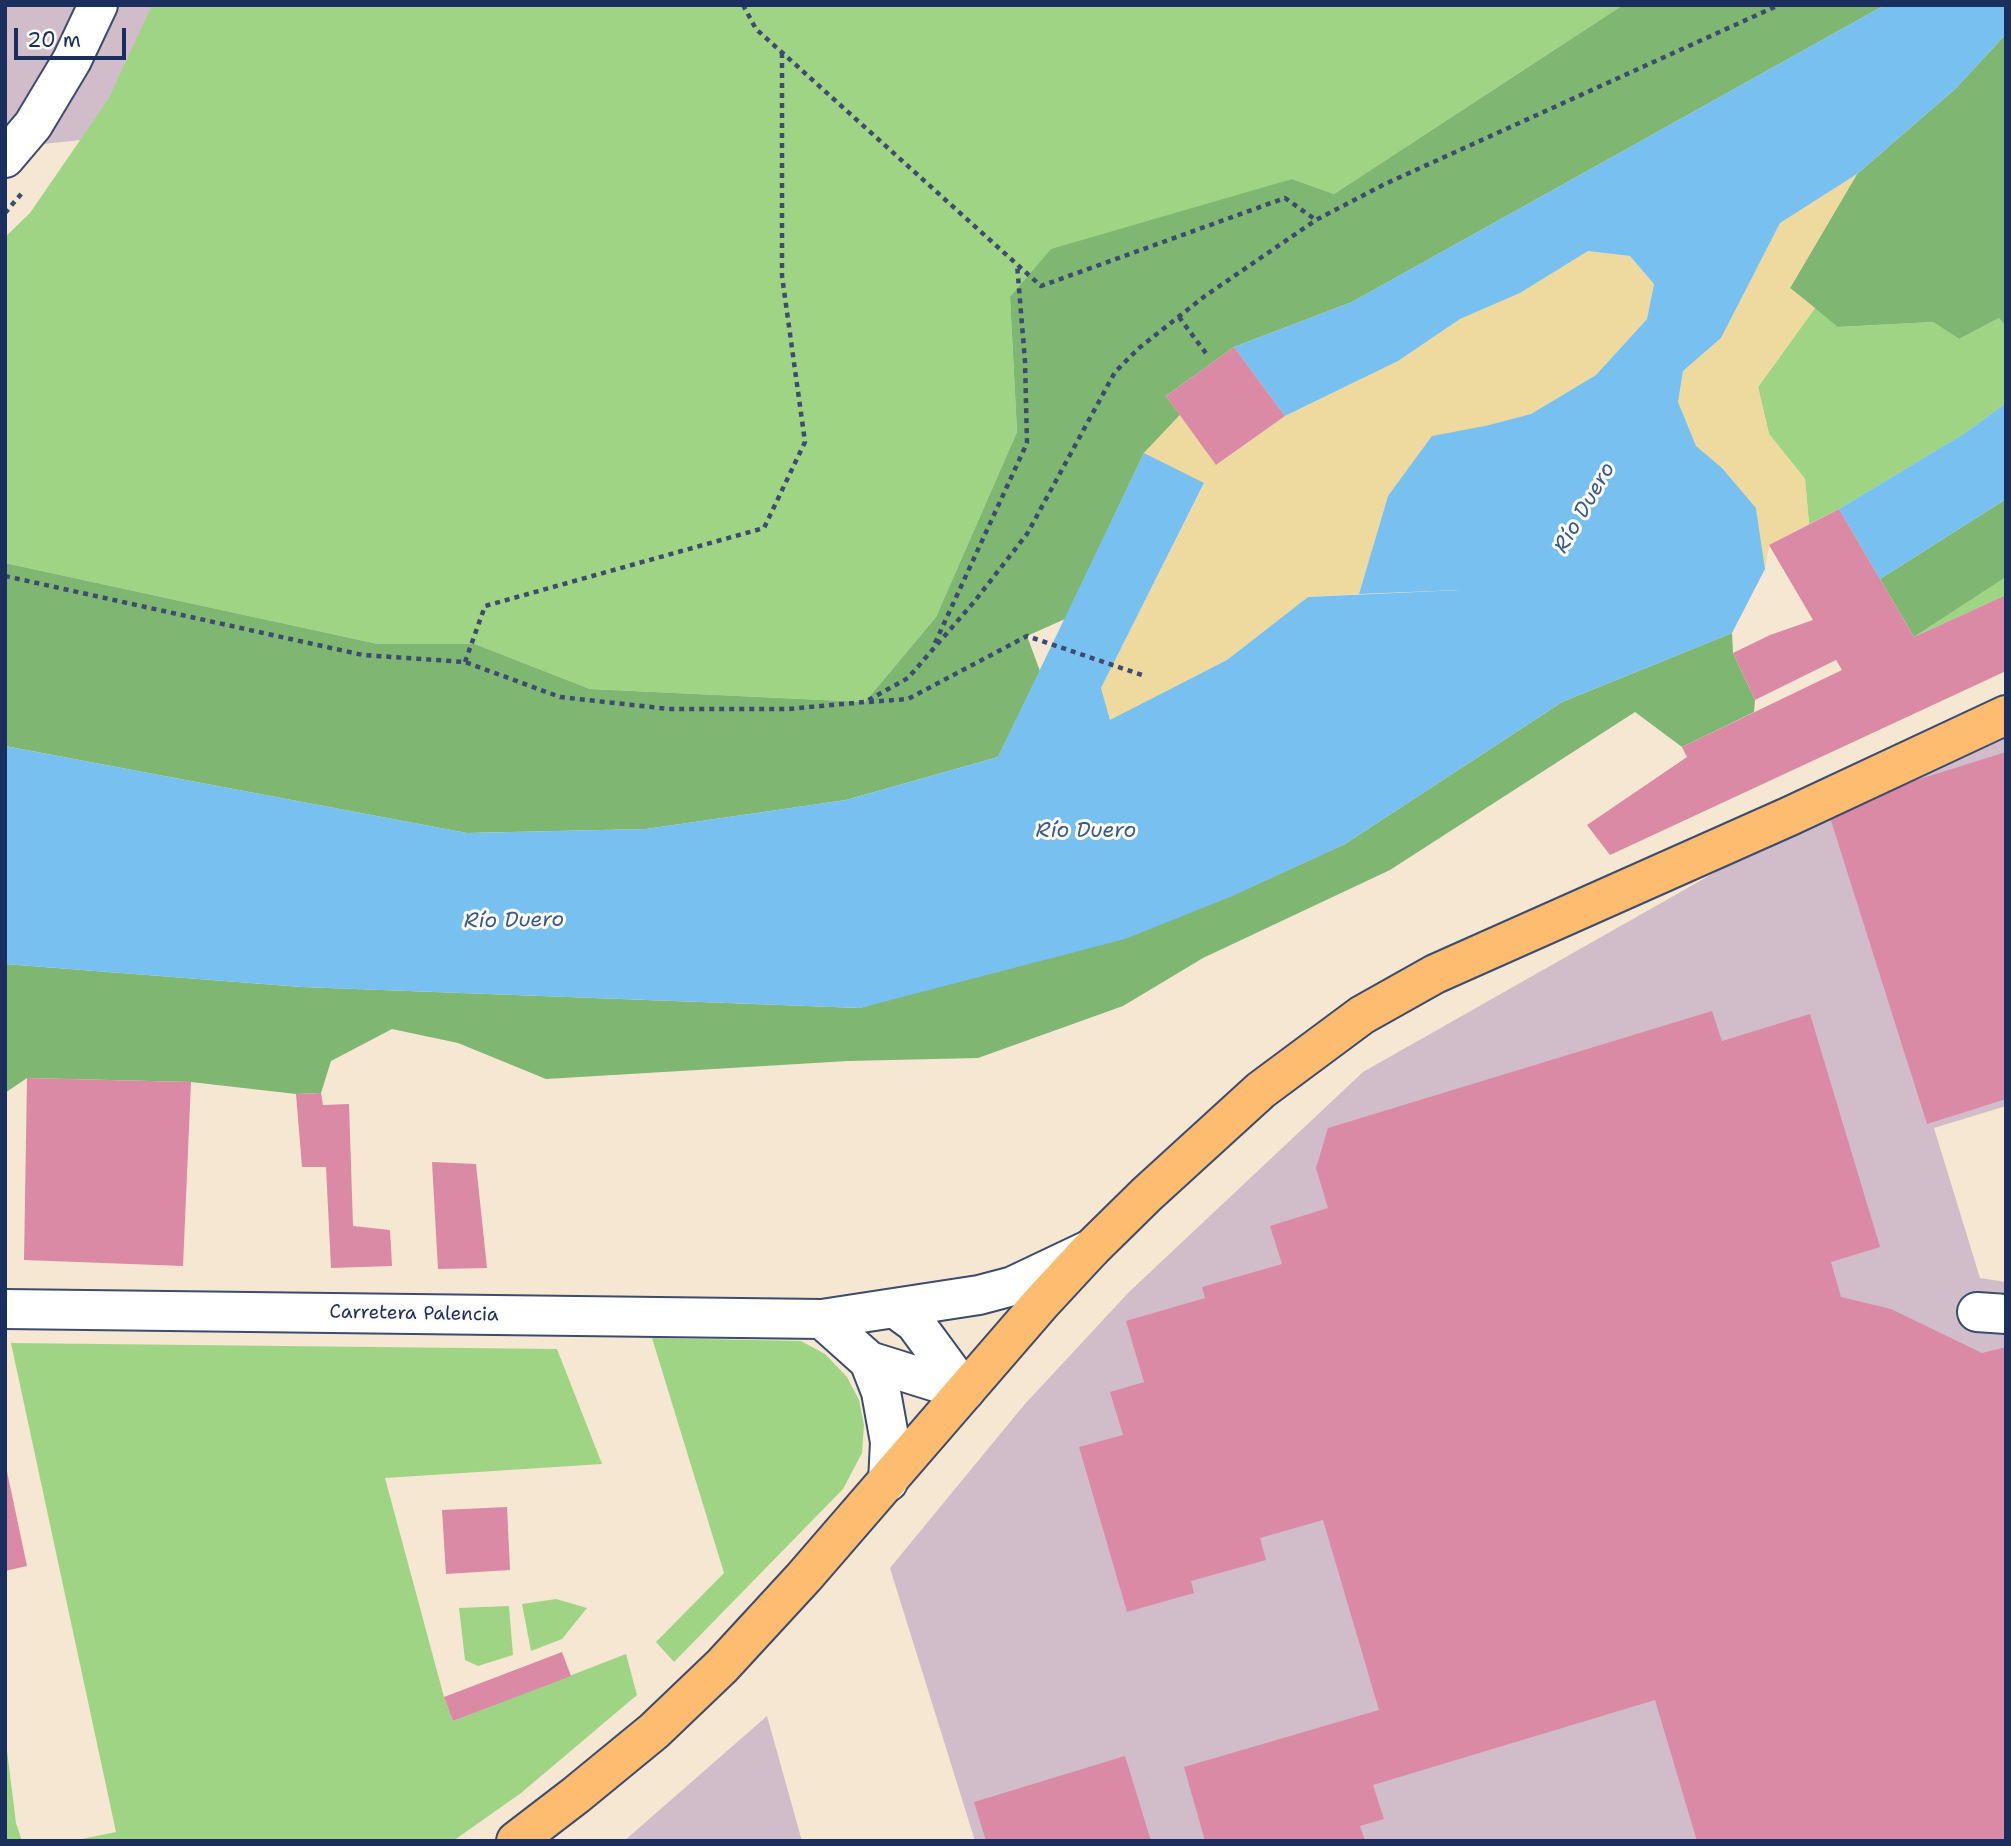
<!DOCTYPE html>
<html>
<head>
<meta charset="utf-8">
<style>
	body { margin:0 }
	#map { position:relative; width:2011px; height:1846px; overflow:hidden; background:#f6e7d2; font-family:"Shantell Sans",sans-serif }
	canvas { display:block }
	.frame { position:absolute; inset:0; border:7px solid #1b2f5e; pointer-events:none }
	.scale { position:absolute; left:14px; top:28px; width:112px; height:32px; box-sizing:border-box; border:4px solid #1b2f5e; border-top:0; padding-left:9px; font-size:21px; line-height:24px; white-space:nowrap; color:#1b2f5e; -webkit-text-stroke:5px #fdfcf7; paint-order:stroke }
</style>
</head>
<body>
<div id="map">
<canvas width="2011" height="1846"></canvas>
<div class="frame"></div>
<div class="scale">20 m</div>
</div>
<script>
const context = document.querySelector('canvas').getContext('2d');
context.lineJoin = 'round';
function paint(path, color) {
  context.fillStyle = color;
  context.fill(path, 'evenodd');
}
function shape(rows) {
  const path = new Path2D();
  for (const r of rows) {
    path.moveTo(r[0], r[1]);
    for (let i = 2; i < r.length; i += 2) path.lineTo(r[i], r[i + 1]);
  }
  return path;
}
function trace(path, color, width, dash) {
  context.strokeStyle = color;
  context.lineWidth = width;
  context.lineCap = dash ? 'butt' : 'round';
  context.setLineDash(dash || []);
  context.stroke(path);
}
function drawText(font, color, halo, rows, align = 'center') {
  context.font = font + ' "Shantell Sans",sans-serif';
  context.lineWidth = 6;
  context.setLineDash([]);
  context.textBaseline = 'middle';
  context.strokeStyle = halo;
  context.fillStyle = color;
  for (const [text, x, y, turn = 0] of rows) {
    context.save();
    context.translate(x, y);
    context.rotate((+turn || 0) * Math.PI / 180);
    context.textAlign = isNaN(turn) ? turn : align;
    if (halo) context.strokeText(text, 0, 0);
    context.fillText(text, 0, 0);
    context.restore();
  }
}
paint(shape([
	[5,5,696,5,166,131,5,148],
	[2006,733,2006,1106,1934,1128,1980,1278,2006,1282,2006,1841,975,1841,890,1568,1024,1405,1129,1292,1363,1072,1818,814],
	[767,1716,802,1841,624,1841]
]), '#d1bdc9');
paint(shape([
	[152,5,1623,5,1334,194,1292,179,1010,297,1017,432,936,617,865,702,590,689,475,644,378,644,5,563,5,237,30,213,109,98],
	[1815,308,1839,327,1933,322,1959,339,1999,318,2006,327,2006,403,1965,433,1839,509,1809,524,1805,479,1769,434,1758,387],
	[2006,577,2006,595,1914,637],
	[652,1338,801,1341,825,1354,847,1377,859,1400,864,1425,862,1453,843,1489,674,1662,656,1642,724,1573],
	[11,1343,557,1349,602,1464,385,1478,444,1697,453,1721,626,1654,637,1695,521,1793,453,1841,72,1841,116,1832],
	[556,1599,587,1608,562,1639,531,1651,522,1604],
	[509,1606,513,1655,478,1666,465,1660,459,1608],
	[5,1734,16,1823,22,1841,5,1841]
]), '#9fd485');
paint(shape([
	[1623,5,1885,5,1352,302,1234,347,1166,396,1180,415,1144,453,1065,619,1027,636,1040,671,998,757,846,800,646,829,467,833,5,746,5,563,378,644,475,644,590,689,865,702,936,617,1017,432,1010,297,1051,249,1292,179,1334,194],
	[2006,34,2006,327,1999,318,1959,339,1933,322,1838,327,1790,288,1857,174,1955,89],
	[2006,499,2006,577,1914,637,1880,579],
	[1732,633,1733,653,1755,700,1754,712,1682,747,1635,712,1390,870,1203,958,1123,1006,978,1058,848,1061,546,1079,458,1043,392,1029,331,1061,321,1093,296,1094,191,1082,27,1078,5,1093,5,964,302,987,860,1008,1229,897,1345,844,1562,702]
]), '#7fb672');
paint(shape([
	[1857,174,1790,288,1815,308,1758,387,1769,434,1805,479,1809,524,1769,545,1765,569,1756,508,1722,468,1696,447,1678,402,1683,371,1721,338,1780,223],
	[1588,251,1630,256,1654,284,1647,319,1596,375,1531,414,1485,426,1388,496,1359,594,1308,597,1227,660,1110,721,1101,688,1204,484,1144,453,1180,415,1217,465,1285,416,1398,361,1460,319,1520,293]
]), '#eeda9e');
paint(shape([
	[1885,5,2006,5,2006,34,1955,89,1857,174,1780,223,1721,338,1683,371,1678,402,1696,446,1722,468,1756,508,1765,569,1732,633,1562,702,1345,844,1230,897,1125,939,860,1008,302,987,5,964,5,746,467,833,646,829,846,800,998,757,1144,453,1204,483,1101,688,1110,720,1227,660,1308,597,1460,590,1359,594,1388,496,1432,436,1485,426,1531,414,1596,375,1647,319,1654,284,1630,256,1588,251,1520,293,1460,319,1398,361,1285,416,1234,347,1352,302],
	[2006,403,2006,499,1880,579,1839,509,1965,433]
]), '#77c0ef');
paint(shape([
	[1234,347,1285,416,1216,465,1166,396],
	[1839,509,1914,637,2006,595,2006,671,1610,855,1587,825,1687,757,1682,747,1842,670,1836,660,1755,700,1733,653,1770,635,1813,620,1769,545],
	[2006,752,2006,1099,1927,1124,1827,808],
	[1712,1011,1722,1041,1810,1014,1880,1247,1831,1262,1841,1297,1891,1309,1982,1353,2006,1347,2006,1841,1697,1841,1655,1700,1373,1785,1384,1819,1360,1826,1365,1841,1205,1841,1184,1767,1379,1710,1323,1520,1260,1538,1266,1560,1191,1581,1194,1593,1127,1612,1079,1447,1123,1435,1110,1392,1144,1382,1126,1321,1205,1298,1202,1287,1282,1264,1270,1226,1328,1208,1316,1168,1328,1128],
	[27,1078,191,1082,183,1266,24,1260],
	[321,1093,323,1105,349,1104,353,1226,390,1230,392,1266,331,1268,326,1167,302,1167,296,1094],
	[432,1162,476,1164,487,1268,438,1269],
	[5,1462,27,1566,5,1571],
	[507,1507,510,1570,446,1574,442,1510],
	[562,1652,571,1676,453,1721,444,1697],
	[1125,1756,1151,1841,986,1841,974,1802]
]), '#da8aa5');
const minor = shape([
	[5,158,33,125,72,60,98,5],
	[5,1309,822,1319,979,1295,1013,1286,1091,1249],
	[896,1309,915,1323,965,1391],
	[1977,1312,2006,1314],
	[822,1319,869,1361,965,1391],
	[869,1361,881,1392,890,1442,888,1482]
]);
const major = shape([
	[516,1841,576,1795,654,1731,722,1666,804,1577,1041,1303,1091,1249,1147,1194,1261,1090,1362,1015,1435,974,1790,816,2006,715]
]);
trace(minor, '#3c4b6f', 42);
trace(major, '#3c4b6f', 42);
trace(shape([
	[743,5,756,29,1041,286,1285,198,1316,220],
	[5,213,22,193],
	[1179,317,1208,356],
	[5,576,363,655,465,662,560,697,669,709,788,709,865,702,908,678,974,602,1027,534,1115,372,1139,348,1205,296,1316,220,1385,184,1779,5],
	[935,643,1027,443,1025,361,1017,264],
	[465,662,485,606,764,528,805,442,782,276,782,52],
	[869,702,908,699,1027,636,1142,675]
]), '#3c4b6f', 4.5, [5, 5]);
trace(minor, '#fff', 38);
trace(major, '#fdbc6f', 38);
drawText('19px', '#1b2f5e', '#fdfcf7', [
	["Carretera Palencia",414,1314,1]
]);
drawText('italic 21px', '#375a8a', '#fdfcf7', [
	["Río Duero",1585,508,-60],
	["Río Duero",1086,832],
	["Río Duero",514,921,-1]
]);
</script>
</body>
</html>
